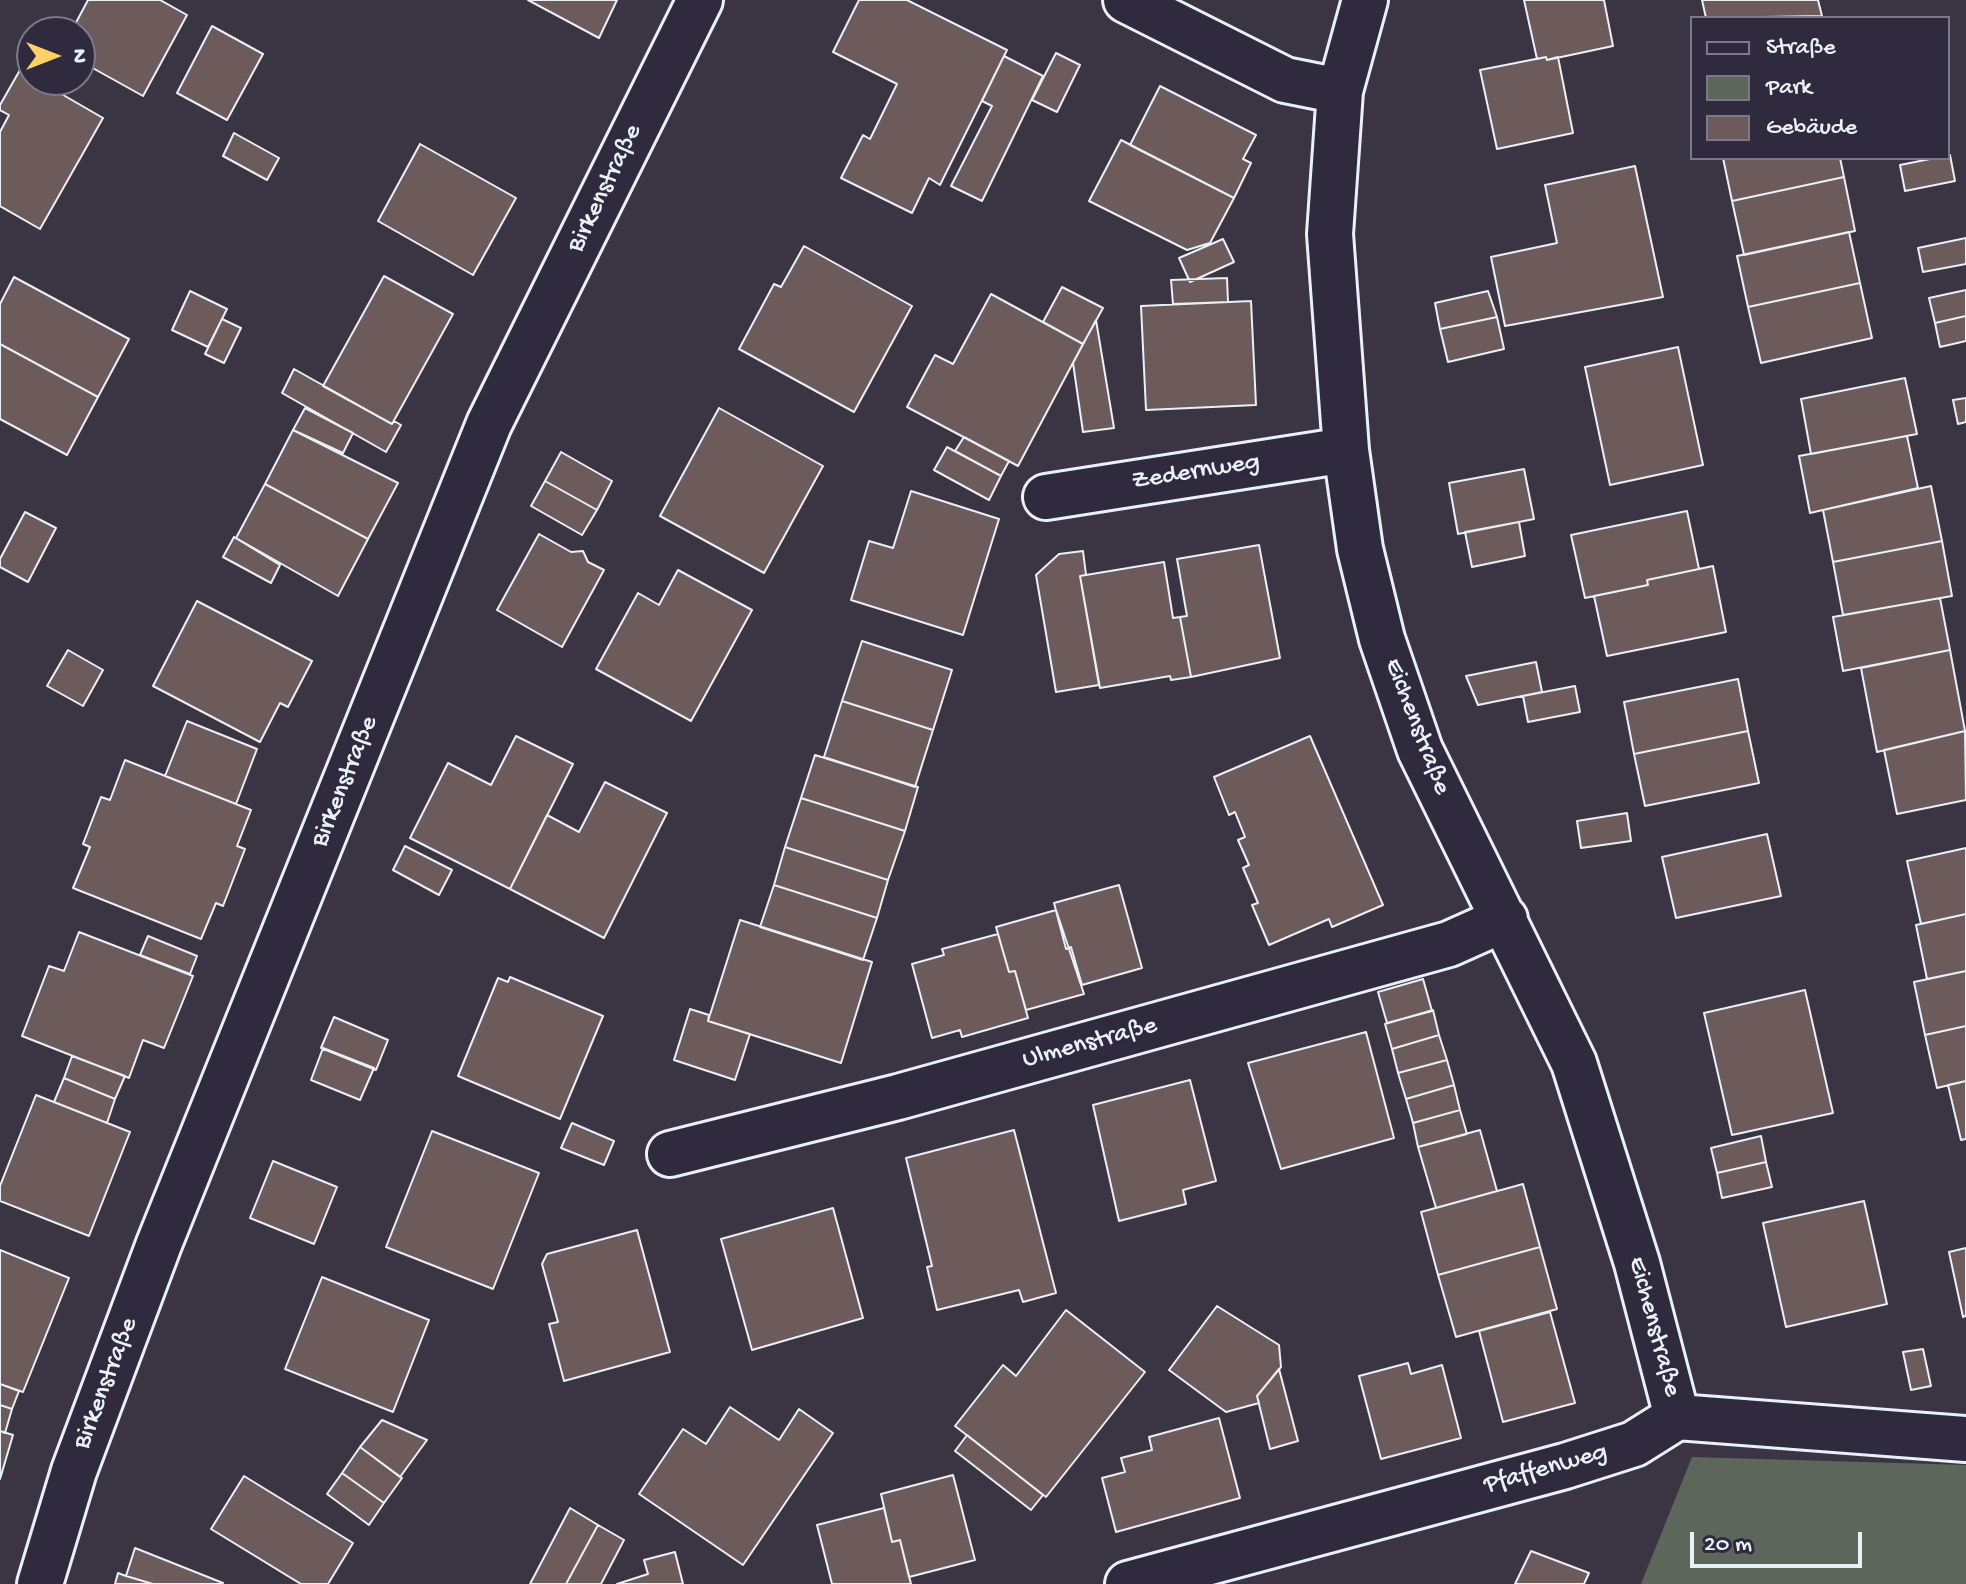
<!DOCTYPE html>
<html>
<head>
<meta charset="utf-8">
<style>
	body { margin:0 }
	#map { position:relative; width:1966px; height:1584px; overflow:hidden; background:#3b3443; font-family:"Gochi Hand",sans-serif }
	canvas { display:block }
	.legend { position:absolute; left:1690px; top:16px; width:260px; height:144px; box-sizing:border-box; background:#2f2a3d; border:2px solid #797a88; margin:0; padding:10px 14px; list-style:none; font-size:24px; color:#e8f1f8 }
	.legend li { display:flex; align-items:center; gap:16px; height:40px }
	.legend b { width:40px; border:2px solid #797a88 }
	.north { position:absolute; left:16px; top:16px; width:80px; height:80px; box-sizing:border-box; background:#2f2a3d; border:2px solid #797a88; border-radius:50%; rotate:90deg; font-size:22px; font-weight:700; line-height:32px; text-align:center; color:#e8f1f8 }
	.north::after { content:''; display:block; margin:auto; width:28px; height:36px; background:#ffd166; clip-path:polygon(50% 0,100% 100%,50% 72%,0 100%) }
	.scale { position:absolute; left:1690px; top:1532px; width:172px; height:36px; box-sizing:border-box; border:4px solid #e8f1f8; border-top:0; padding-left:10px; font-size:24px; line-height:28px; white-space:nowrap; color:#e8f1f8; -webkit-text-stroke:6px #2f2a3d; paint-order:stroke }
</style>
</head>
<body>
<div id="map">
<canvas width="1966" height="1584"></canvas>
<ul class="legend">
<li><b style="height:10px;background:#2f2a3d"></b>Straße</li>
<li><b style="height:22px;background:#5d665a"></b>Park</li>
<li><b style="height:22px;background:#6d5a5a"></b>Gebäude</li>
</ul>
<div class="north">N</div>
<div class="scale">20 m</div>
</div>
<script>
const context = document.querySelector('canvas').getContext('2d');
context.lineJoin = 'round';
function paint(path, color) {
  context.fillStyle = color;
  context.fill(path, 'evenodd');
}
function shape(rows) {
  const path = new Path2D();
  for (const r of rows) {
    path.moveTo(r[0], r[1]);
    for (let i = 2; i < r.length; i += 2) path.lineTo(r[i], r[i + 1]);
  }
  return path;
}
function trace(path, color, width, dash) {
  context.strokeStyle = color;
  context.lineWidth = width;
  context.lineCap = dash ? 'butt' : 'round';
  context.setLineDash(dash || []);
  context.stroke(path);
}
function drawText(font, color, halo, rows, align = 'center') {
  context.font = font + ' "Gochi Hand",sans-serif';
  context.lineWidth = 6;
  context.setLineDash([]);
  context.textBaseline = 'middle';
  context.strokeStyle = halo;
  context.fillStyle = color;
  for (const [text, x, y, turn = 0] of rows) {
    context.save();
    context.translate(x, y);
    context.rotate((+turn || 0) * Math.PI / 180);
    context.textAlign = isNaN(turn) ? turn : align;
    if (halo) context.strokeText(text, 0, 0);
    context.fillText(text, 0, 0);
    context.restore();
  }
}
paint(shape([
	[1692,1457,1966,1465,1966,1584,1641,1584]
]), '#5d665a');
const building = shape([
	[88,0,160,0,187,15,143,96,80,61,80,32,71,32,88,0],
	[528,0,617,0,599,38,528,0],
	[859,0,907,0,1007,50,940,185,929,178,912,213,841,178,863,135,870,139,897,84,833,52,859,0],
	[1524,0,1604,0,1613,46,1547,60,1546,57,1537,59,1524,0],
	[1702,0,1818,0,1822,16,1706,18,1702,0],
	[212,26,263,54,227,120,177,93,212,26],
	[1056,53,1080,65,1057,112,1032,100,1056,53],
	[1004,56,1043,76,982,201,951,186,992,106,982,101,1004,56],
	[1546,57,1547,60,1558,57,1573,133,1497,149,1480,70,1546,57],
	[20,70,103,118,40,229,0,206,0,132,9,115,0,110,0,105,20,70],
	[1160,86,1256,135,1243,159,1251,163,1234,198,1130,145,1160,86],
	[234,133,279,158,267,180,223,156,234,133],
	[1121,140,1234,198,1210,243,1187,250,1089,201,1121,140],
	[420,144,516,198,473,275,378,221,420,144],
	[1950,155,1955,181,1905,191,1900,165,1950,155],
	[1723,158,1840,158,1844,177,1732,201,1723,158],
	[1635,166,1663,297,1505,326,1491,257,1557,243,1545,185,1635,166],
	[1844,177,1855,231,1744,255,1732,201,1844,177],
	[1849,232,1860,283,1748,307,1737,256,1849,232],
	[1966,238,1966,264,1923,272,1918,248,1966,238],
	[1223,239,1234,262,1190,282,1179,258,1223,239],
	[804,246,912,306,854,412,739,349,774,284,781,287,804,246],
	[384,276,453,314,392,424,323,386,384,276],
	[14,277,129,339,98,397,0,344,0,304,14,277],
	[1227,278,1228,302,1173,304,1171,280,1227,278],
	[1860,283,1872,338,1761,363,1748,307,1860,283],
	[1062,287,1103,308,1083,344,1043,322,1062,287],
	[1966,290,1966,316,1935,323,1929,298,1966,290],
	[190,291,227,309,208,347,172,330,190,291],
	[1488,291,1497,317,1440,329,1435,303,1488,291],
	[991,294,1083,344,1018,466,907,407,935,355,953,364,991,294],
	[1251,301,1256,405,1146,410,1141,306,1251,301],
	[1966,316,1966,341,1940,347,1935,323,1966,316],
	[1497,317,1504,349,1448,362,1440,329,1497,317],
	[222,319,241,328,224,363,205,354,222,319],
	[1096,320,1114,428,1083,432,1073,363,1096,320],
	[0,344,98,397,67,455,0,419,0,344],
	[1678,347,1703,465,1610,485,1585,367,1678,347],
	[294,369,392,424,394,421,401,425,386,452,282,393,294,369],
	[1905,378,1917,434,1811,454,1801,399,1905,378],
	[1966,398,1966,422,1958,424,1953,400,1966,398],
	[305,408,353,433,343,453,293,430,305,408],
	[719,408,823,466,764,573,660,516,719,408],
	[293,430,398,483,368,539,265,484,293,430],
	[1907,436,1918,488,1810,513,1799,456,1907,436],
	[964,437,1009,461,1001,476,955,451,964,437],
	[947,447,1001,476,989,500,934,470,947,447],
	[561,452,612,481,597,510,545,481,561,452],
	[1524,469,1534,519,1458,534,1449,483,1524,469],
	[545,481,597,510,582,535,531,506,545,481],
	[265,484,368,539,338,596,236,538,265,484],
	[1931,486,1942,541,1833,562,1823,510,1931,486],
	[911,491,999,519,963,635,851,600,869,541,893,548,911,491],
	[1687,511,1699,569,1647,580,1648,585,1585,598,1571,535,1687,511],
	[25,512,56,528,28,582,0,567,0,559,25,512],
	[1519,522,1525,556,1472,567,1465,532,1519,522],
	[539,534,571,552,583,551,588,562,604,570,562,647,497,610,539,534],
	[234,537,280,565,271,583,223,557,234,537],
	[1942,541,1952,596,1843,615,1833,562,1942,541],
	[1259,545,1280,658,1191,677,1180,617,1187,616,1177,559,1259,545],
	[1083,551,1086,575,1080,576,1099,685,1056,692,1036,575,1059,554,1083,551],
	[1164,562,1173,618,1180,617,1191,677,1171,680,1170,676,1100,688,1080,576,1164,562],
	[1713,566,1726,632,1607,656,1594,596,1648,585,1647,580,1713,566],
	[678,570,752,610,691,721,596,669,638,593,659,605,678,570],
	[1940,598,1950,650,1843,671,1833,617,1940,598],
	[197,601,312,661,288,707,280,703,260,742,153,686,197,601],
	[862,641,952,670,933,730,842,701,862,641],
	[68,650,103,670,83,706,47,686,68,650],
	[1950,650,1965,731,1877,752,1861,668,1950,650],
	[1536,662,1542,692,1478,705,1466,676,1536,662],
	[1738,679,1748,731,1634,754,1624,702,1738,679],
	[1575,686,1580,712,1528,722,1523,696,1575,686],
	[842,701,933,730,915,787,824,757,842,701],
	[187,721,257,749,236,804,165,776,187,721],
	[1748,731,1759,783,1645,806,1634,754,1748,731],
	[1965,731,1966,800,1897,814,1884,750,1965,731],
	[516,736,573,764,510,889,410,838,448,763,491,785,516,736],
	[1310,736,1383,905,1332,927,1329,919,1269,945,1252,905,1258,903,1243,868,1249,865,1238,840,1245,837,1235,812,1229,815,1214,777,1310,736],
	[815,755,918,787,905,831,801,798,815,755],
	[125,760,251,810,237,846,245,849,223,906,216,903,201,939,73,888,90,847,83,844,101,797,110,800,125,760],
	[605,782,667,813,604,938,510,889,547,815,579,832,605,782],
	[801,798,905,831,888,880,785,847,801,798],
	[1627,813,1631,841,1581,848,1577,821,1627,813],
	[1767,834,1781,896,1676,918,1662,857,1767,834],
	[405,846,452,870,439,895,393,870,405,846],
	[785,847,888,880,877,918,774,885,785,847],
	[1966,848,1966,914,1921,924,1907,861,1966,848],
	[774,885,877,918,863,960,760,927,774,885],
	[1119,885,1142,968,1082,985,1071,947,1066,949,1054,903,1119,885],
	[1056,910,1084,994,1026,1010,1015,971,1009,972,996,927,1056,910],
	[1966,914,1966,971,1927,979,1916,925,1966,914],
	[740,920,872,962,841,1063,708,1021,740,920],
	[79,932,193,976,164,1048,143,1040,129,1078,22,1036,49,966,64,971,79,932],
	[998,934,1009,972,1015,971,1028,1018,962,1037,960,1030,932,1038,912,964,944,955,942,949,998,934],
	[148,936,197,956,190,974,140,955,148,936],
	[1966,971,1966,1026,1925,1035,1914,982,1966,971],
	[510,977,603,1016,560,1119,458,1076,498,978,508,982,510,977],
	[1423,979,1432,1011,1387,1023,1378,992,1423,979],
	[1805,990,1833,1113,1732,1135,1704,1013,1805,990],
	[690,1009,709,1015,708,1021,750,1034,735,1080,674,1060,690,1009],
	[1433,1010,1439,1035,1392,1049,1385,1024,1433,1010],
	[334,1017,388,1040,376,1070,321,1048,334,1017],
	[1966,1026,1966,1081,1937,1088,1925,1035,1966,1026],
	[1366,1032,1394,1138,1281,1169,1248,1063,1366,1032],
	[1439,1035,1447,1060,1398,1073,1392,1049,1439,1035],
	[323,1048,374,1068,360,1100,311,1080,323,1048],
	[72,1056,125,1076,115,1099,64,1078,72,1056],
	[1447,1060,1454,1085,1406,1099,1398,1073,1447,1060],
	[64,1078,115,1099,107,1123,54,1102,64,1078],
	[1190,1080,1216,1181,1183,1190,1186,1204,1119,1221,1093,1105,1190,1080],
	[1966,1081,1966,1139,1961,1140,1948,1085,1966,1081],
	[1454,1085,1460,1110,1413,1123,1406,1099,1454,1085],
	[36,1095,130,1132,89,1236,0,1201,0,1186,36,1095],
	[1460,1110,1467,1134,1418,1147,1413,1123,1460,1110],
	[572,1123,614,1141,604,1165,561,1148,572,1123],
	[1014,1130,1056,1293,1023,1302,1019,1290,937,1310,927,1267,932,1266,906,1158,1014,1130],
	[1480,1130,1497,1191,1436,1208,1418,1147,1480,1130],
	[432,1131,539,1173,493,1289,386,1247,432,1131],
	[1761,1136,1766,1162,1717,1173,1711,1148,1761,1136],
	[273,1161,337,1187,314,1244,250,1218,273,1161],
	[1766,1162,1772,1187,1722,1198,1717,1173,1766,1162],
	[1523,1184,1540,1247,1438,1275,1421,1212,1523,1184],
	[1864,1201,1887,1304,1786,1327,1763,1223,1864,1201],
	[833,1208,863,1318,752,1350,721,1239,833,1208],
	[637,1230,670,1352,564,1381,549,1324,558,1322,542,1264,547,1254,637,1230],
	[1540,1247,1557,1309,1456,1337,1438,1275,1540,1247],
	[1966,1248,1966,1316,1963,1317,1949,1252,1966,1248],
	[0,1250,69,1278,23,1392,0,1384,0,1250],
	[322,1277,429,1320,393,1412,285,1369,322,1277],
	[1217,1306,1279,1345,1281,1367,1257,1396,1259,1403,1226,1412,1169,1370,1217,1306],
	[1066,1310,1145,1372,1046,1497,955,1426,1003,1365,1016,1376,1066,1310],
	[1550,1312,1575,1403,1503,1422,1479,1331,1550,1312],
	[1923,1349,1931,1386,1911,1390,1903,1352,1923,1349],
	[1408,1363,1411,1374,1442,1365,1461,1438,1381,1459,1359,1376,1408,1363],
	[1279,1369,1298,1441,1270,1449,1257,1396,1279,1369],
	[0,1384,19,1391,12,1409,0,1405,0,1384],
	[0,1405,12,1409,5,1433,0,1431,0,1405],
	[730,1407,779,1440,799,1409,833,1433,743,1565,639,1494,683,1429,706,1444,730,1407],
	[1219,1418,1240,1498,1116,1532,1102,1478,1125,1472,1121,1458,1152,1450,1149,1437,1219,1418],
	[382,1420,427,1440,400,1477,360,1447,382,1420],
	[0,1431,13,1435,0,1479,0,1431],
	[967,1435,1043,1495,1031,1510,955,1451,967,1435],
	[360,1447,402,1478,384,1503,342,1473,360,1447],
	[342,1473,384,1503,369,1525,327,1494,342,1473],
	[953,1475,975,1560,909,1577,900,1540,892,1542,881,1494,953,1475],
	[244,1476,353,1543,328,1584,301,1584,211,1529,244,1476],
	[570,1508,598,1525,566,1584,530,1584,570,1508],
	[884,1508,892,1542,900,1540,911,1584,832,1584,817,1525,884,1508],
	[598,1525,624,1540,601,1584,566,1584,598,1525],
	[135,1548,223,1583,222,1584,153,1584,126,1576,135,1548],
	[1531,1551,1589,1573,1584,1584,1515,1584,1531,1551],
	[675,1552,683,1584,617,1584,648,1574,644,1560,675,1552],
	[118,1573,126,1576,153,1584,115,1584,118,1573]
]);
paint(building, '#6d5a5a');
trace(building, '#e8f1f8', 2);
const minor = shape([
	[1126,0,1285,80,1340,91],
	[1365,0,1340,91,1330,234,1346,450,1360,549,1382,639,1420,750,1574,1063,1637,1263,1677,1417],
	[1046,497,1346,450],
	[670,1154,898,1097,1449,944,1505,919],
	[40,1584,74,1471,159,1244,489,424,700,0],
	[1128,1584,1565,1466,1634,1444,1677,1417,1966,1439]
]);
trace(minor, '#e8f1f8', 50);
trace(minor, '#2f2a3d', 44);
drawText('26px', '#e8f1f8', '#2f2a3d', [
	["Birkenstraße",606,189,-64],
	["Zedernweg",1196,473,-9],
	["Eichenstraße",1416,727,69],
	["Birkenstraße",346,782,-68],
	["Ulmenstraße",1090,1044,-15],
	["Eichenstraße",1653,1327,75],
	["Birkenstraße",107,1384,-69],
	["Pfaffenweg",1546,1470,-16]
]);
</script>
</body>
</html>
